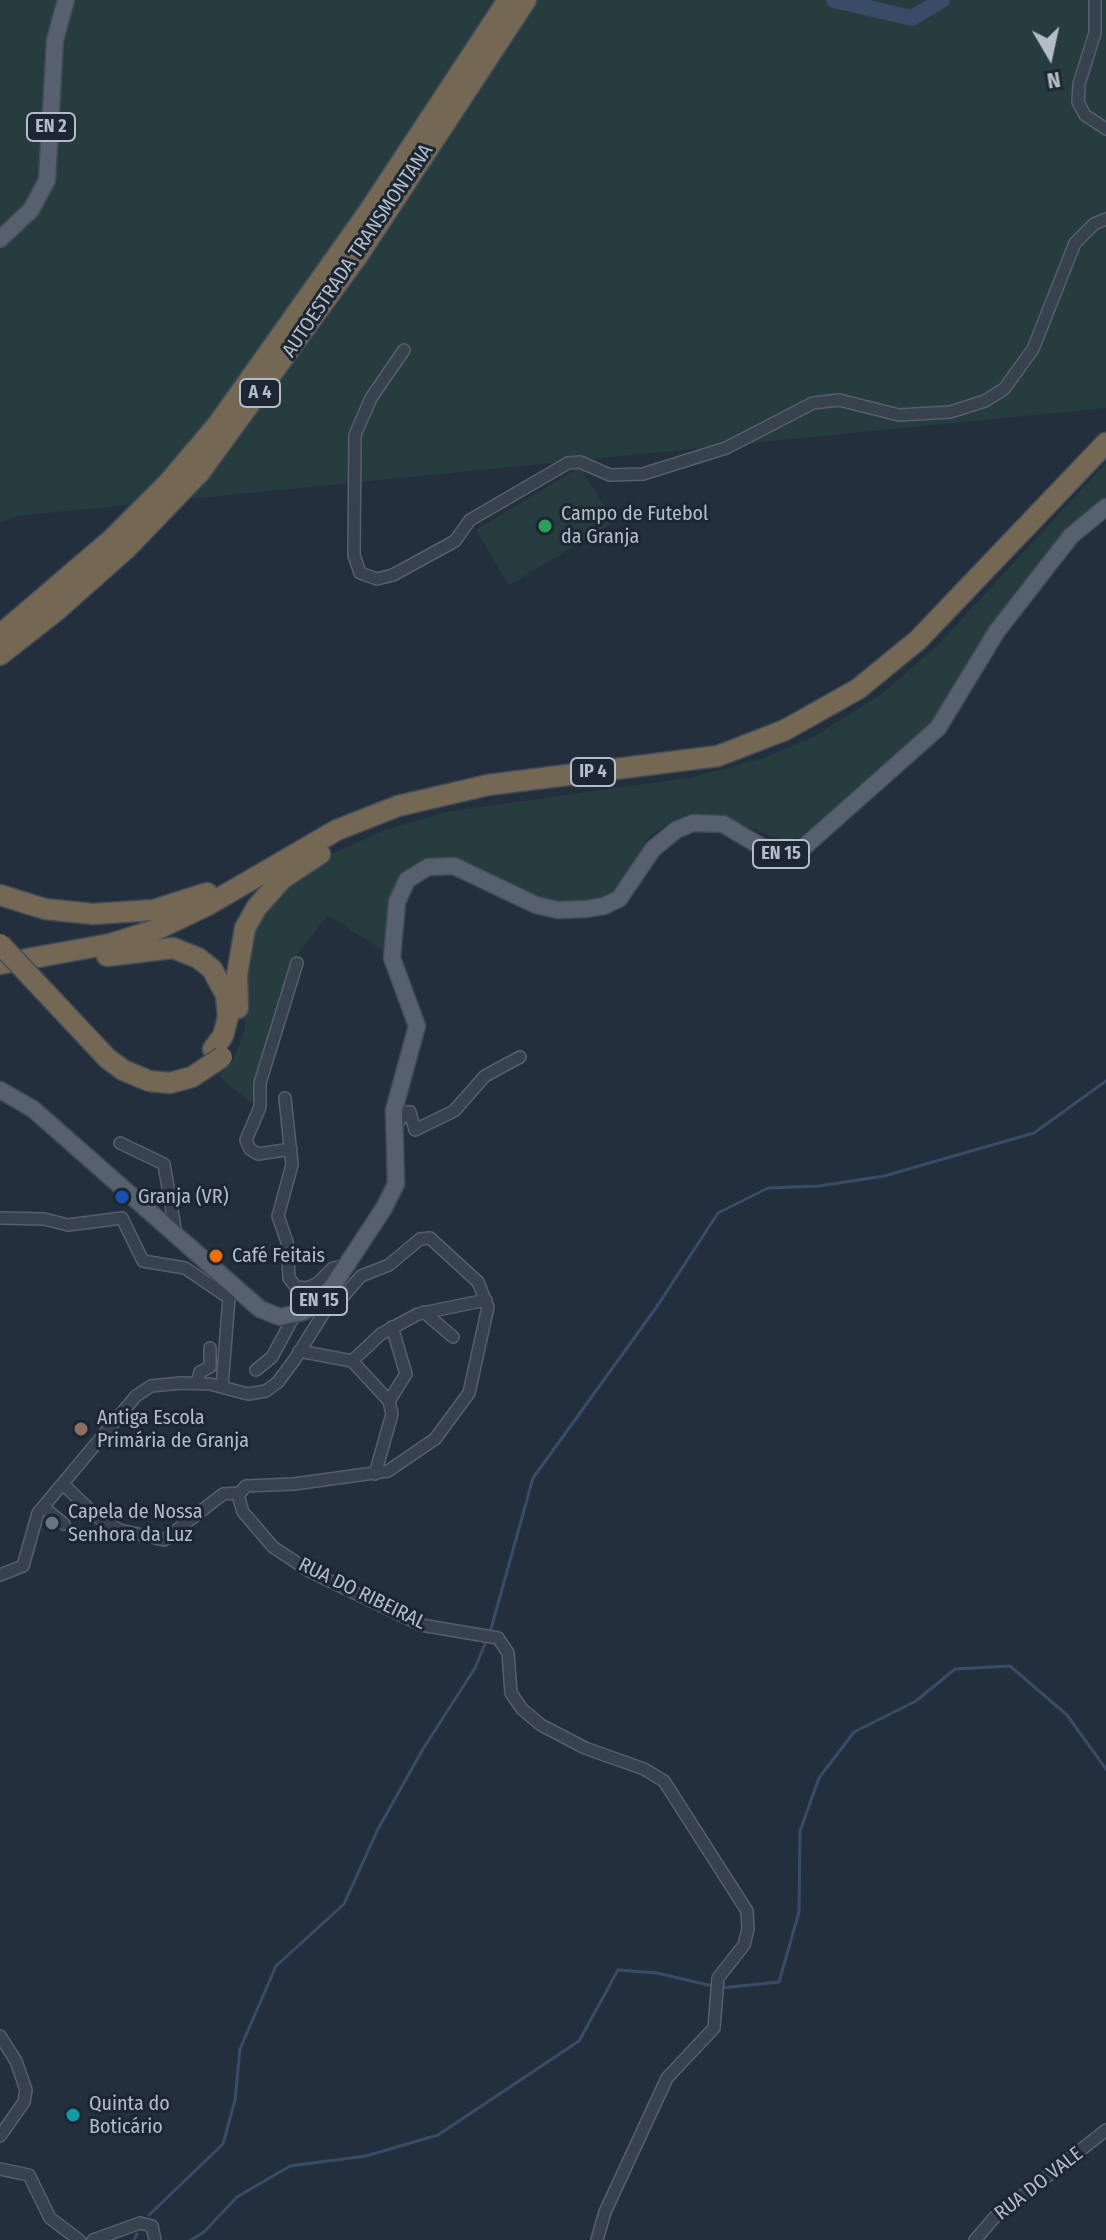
<!DOCTYPE html>
<html>
<head>
<meta charset="utf-8">
<style>
	body { margin:0 }
	#map { position:relative; width:1106px; height:2240px; overflow:hidden; background:#242f3e; font-family:"Fira Sans Condensed",sans-serif }
	canvas { display:block }
	.north { position:absolute; left:1010px; top:16px; width:80px; height:80px; -webkit-text-stroke:6px #1d2633; paint-order:stroke; rotate:171deg; font-size:22px; font-weight:700; line-height:32px; text-align:center; color:#b4bcc9 }
	.north::after { content:''; display:block; margin:auto; width:28px; height:36px; background:#b4bcc9; clip-path:polygon(50% 0,100% 100%,50% 72%,0 100%) }
</style>
</head>
<body>
<div id="map">
<canvas width="1106" height="2240"></canvas>
<div class="north">N</div>
</div>
<script>
const context = document.querySelector('canvas').getContext('2d');
context.lineJoin = 'round';
function paint(path, color) {
  context.fillStyle = color;
  context.fill(path, 'evenodd');
}
function shape(rows) {
  const path = new Path2D();
  for (const r of rows) {
    path.moveTo(r[0], r[1]);
    for (let i = 2; i < r.length; i += 2) path.lineTo(r[i], r[i + 1]);
  }
  return path;
}
function trace(path, color, width, dash) {
  context.strokeStyle = color;
  context.lineWidth = width;
  context.lineCap = dash ? 'butt' : 'round';
  context.setLineDash(dash || []);
  context.stroke(path);
}
function drawText(font, color, halo, rows, align = 'center') {
  context.font = font + ' "Fira Sans Condensed",sans-serif';
  context.lineWidth = 6;
  context.setLineDash([]);
  context.textBaseline = 'middle';
  context.strokeStyle = halo;
  context.fillStyle = color;
  for (const [text, x, y, turn = 0] of rows) {
    context.save();
    context.translate(x, y);
    context.rotate((+turn || 0) * Math.PI / 180);
    context.textAlign = isNaN(turn) ? turn : align;
    if (halo) context.strokeText(text, 0, 0);
    context.fillText(text, 0, 0);
    context.restore();
  }
}
paint(shape([
	[0,0,1106,0,1106,408,17,516,0,522],
	[1106,463,1106,501,1077,519,1060,538,980,640,934,720,809,836,782,840,716,815,688,814,666,824,647,839,619,885,607,896,558,904,422,861,414,864,402,872,393,889,387,953,328,915,293,960,251,1103,219,1076,234,1059,245,1029,245,969,251,936,272,898,325,857,385,830,446,812,694,777,764,758,815,736,883,693,937,646],
	[580,467,614,522,509,585,476,530]
]), '#263c3f');
trace(shape([
	[491,1629,533,1478,658,1305,718,1213,768,1188,819,1186,884,1176,1034,1133,1106,1081],
	[149,2215,223,2144,235,2100,240,2049,276,1966,344,1904,378,1829,423,1749,475,1668,487,1639],
	[134,2240,137,2234],
	[191,2240,204,2232,237,2197,290,2166,366,2156,438,2135,579,2041,618,1970,657,1973,721,1988,779,1982,799,1912,800,1831,819,1778,854,1732,916,1701,955,1669,1010,1666,1067,1715,1106,1769]
]), '#394c67', 3);
trace(shape([
	[834,0,912,18,942,0]
]), '#394c67', 16);
const street = shape([
	[1095,0,1095,33,1079,84,1078,102,1085,115,1106,129],
	[404,350,371,398,355,435,354,555,360,573,377,579,393,575,455,541,470,520,568,463,580,462,610,475,643,474,726,448,813,403,839,400,899,415,950,412,985,401,1004,389,1033,349,1075,243,1094,224,1106,219],
	[285,1098,292,1165,278,1216,287,1242,289,1278,296,1287,307,1288,318,1283,333,1268,347,1265],
	[394,1128,406,1112,410,1112,415,1130,454,1111,485,1076,520,1057],
	[120,1143,164,1164,176,1234],
	[291,1149,258,1154,250,1149,246,1140,260,1107,260,1083,297,963],
	[0,1218,44,1219,68,1225,122,1218,143,1261,185,1268,229,1298],
	[325,1308,341,1299,361,1276,389,1265,420,1239,430,1238,478,1282,488,1307,469,1393,435,1439,388,1471,294,1484,246,1486,238,1495,243,1512,273,1547,309,1571,421,1625,498,1638,508,1653,511,1693,522,1709,541,1725,585,1748,644,1769,664,1781,747,1911,748,1929,744,1945,718,1978,714,2028,667,2078,605,2212,597,2240],
	[424,1312,453,1337],
	[299,1351,352,1361,389,1401,392,1414,375,1474],
	[352,1361,381,1334,418,1314,486,1300],
	[256,1370,272,1357,294,1316],
	[197,1383,200,1372,210,1367,210,1348],
	[222,1387,229,1298],
	[389,1401,406,1374,392,1327],
	[63,1484,97,1517,120,1530,164,1540,223,1494,239,1493],
	[43,1507,64,1524],
	[0,1575,23,1566,38,1513,136,1396,151,1386,181,1383,210,1384,248,1394,266,1391,278,1382,295,1359,323,1314,324,1302],
	[0,2036,16,2061,26,2090,24,2102,0,2136],
	[0,2169,29,2175,50,2218,79,2240],
	[93,2240,140,2223,152,2226,155,2240],
	[975,2240,994,2218,1106,2130]
]);
const primary = shape([
	[0,239,31,210,47,180,55,40,66,0],
	[0,1090,33,1109,260,1309,280,1317,303,1312,319,1302,334,1284,384,1208,396,1184,394,1110,417,1026,392,958,397,902,407,880,428,867,454,866,536,905,558,910,586,909,604,906,619,899,653,849,676,830,693,823,723,824,772,853,787,854,804,847,938,728,997,631,1071,536,1106,507]
]);
const highway = shape([
	[0,635,112,539,168,483,218,424,369,211,508,0],
	[0,655,56,611,126,549,200,472,359,254,526,0],
	[0,895,45,909,93,914,154,910,207,893],
	[107,956,173,948,198,958,212,969,226,995,228,1017,223,1036,213,1049],
	[0,964,110,944,158,929,206,906,337,830,398,806,488,785,718,756,785,730,858,689,918,640,1106,443],
	[238,1008,237,975,245,928,257,907,282,879,320,854]
]);
trace(street, '#565f6c', 14);
trace(primary, '#414a57', 19);
trace(highway, '#434c59', 23);
trace(street, '#38414e', 11);
trace(primary, '#56606e', 16);
trace(highway, '#746855', 20);
const highwayBridge = shape([
	[0,944,107,1058,123,1070,149,1081,170,1083,192,1077,222,1057]
]);
trace(highwayBridge, '#434c59', 23, []);
trace(highwayBridge, '#746855', 20);
for (const [x, y, r, color] of [
	[545,526,8,"#2e9e5b"],
	[122,1197,8,"#1a4fb4"],
	[216,1256,8,"#e8710a"],
	[81,1429,8,"#8d6e63"],
	[52,1523,8,"#6b7280"],
	[73,2115,8,"#0f9aa8"]
]) {
  const dot = new Path2D();
  dot.arc(x, y, r, 0, 2 * Math.PI);
  context.fillStyle = color;
  context.fill(dot);
  trace(dot, '#1d2633', 3);
}
for (const [x, y, w] of [
	[51,127,48],
	[260,393,40],
	[593,772,44],
	[781,854,56],
	[319,1301,56]
]) {
  const box = new Path2D();
  box.roundRect(x - w / 2, y - 14, w, 28, 6);
  context.fillStyle = '#1d2633';
  context.fill(box);
  trace(box, '#b4bcc9', 2);
}
drawText('bold 18px', '#b4bcc9', null, [
	["EN 2",51,127],
	["A 4",260,393],
	["IP 4",593,772],
	["EN 15",781,854],
	["EN 15",319,1301]
]);
drawText('20px', '#b4bcc9', '#1d2633', [
	["AUTOESTRADA TRANSMONTANA",358,251,-56],
	["RUA DO RIBEIRAL",362,1594,26],
	["RUA DO VALE",1039,2184,-38]
]);
drawText('20px', '#b4bcc9', '#1d2633', [
	["Campo de Futebol",561,514],
	["da Granja",561,537],
	["Granja (VR)",138,1197],
	["Café Feitais",232,1256],
	["Antiga Escola",97,1418],
	["Primária de Granja",97,1441],
	["Capela de Nossa",68,1512],
	["Senhora da Luz",68,1535],
	["Quinta do",89,2104],
	["Boticário",89,2127]
], 'left');
</script>
</body>
</html>
